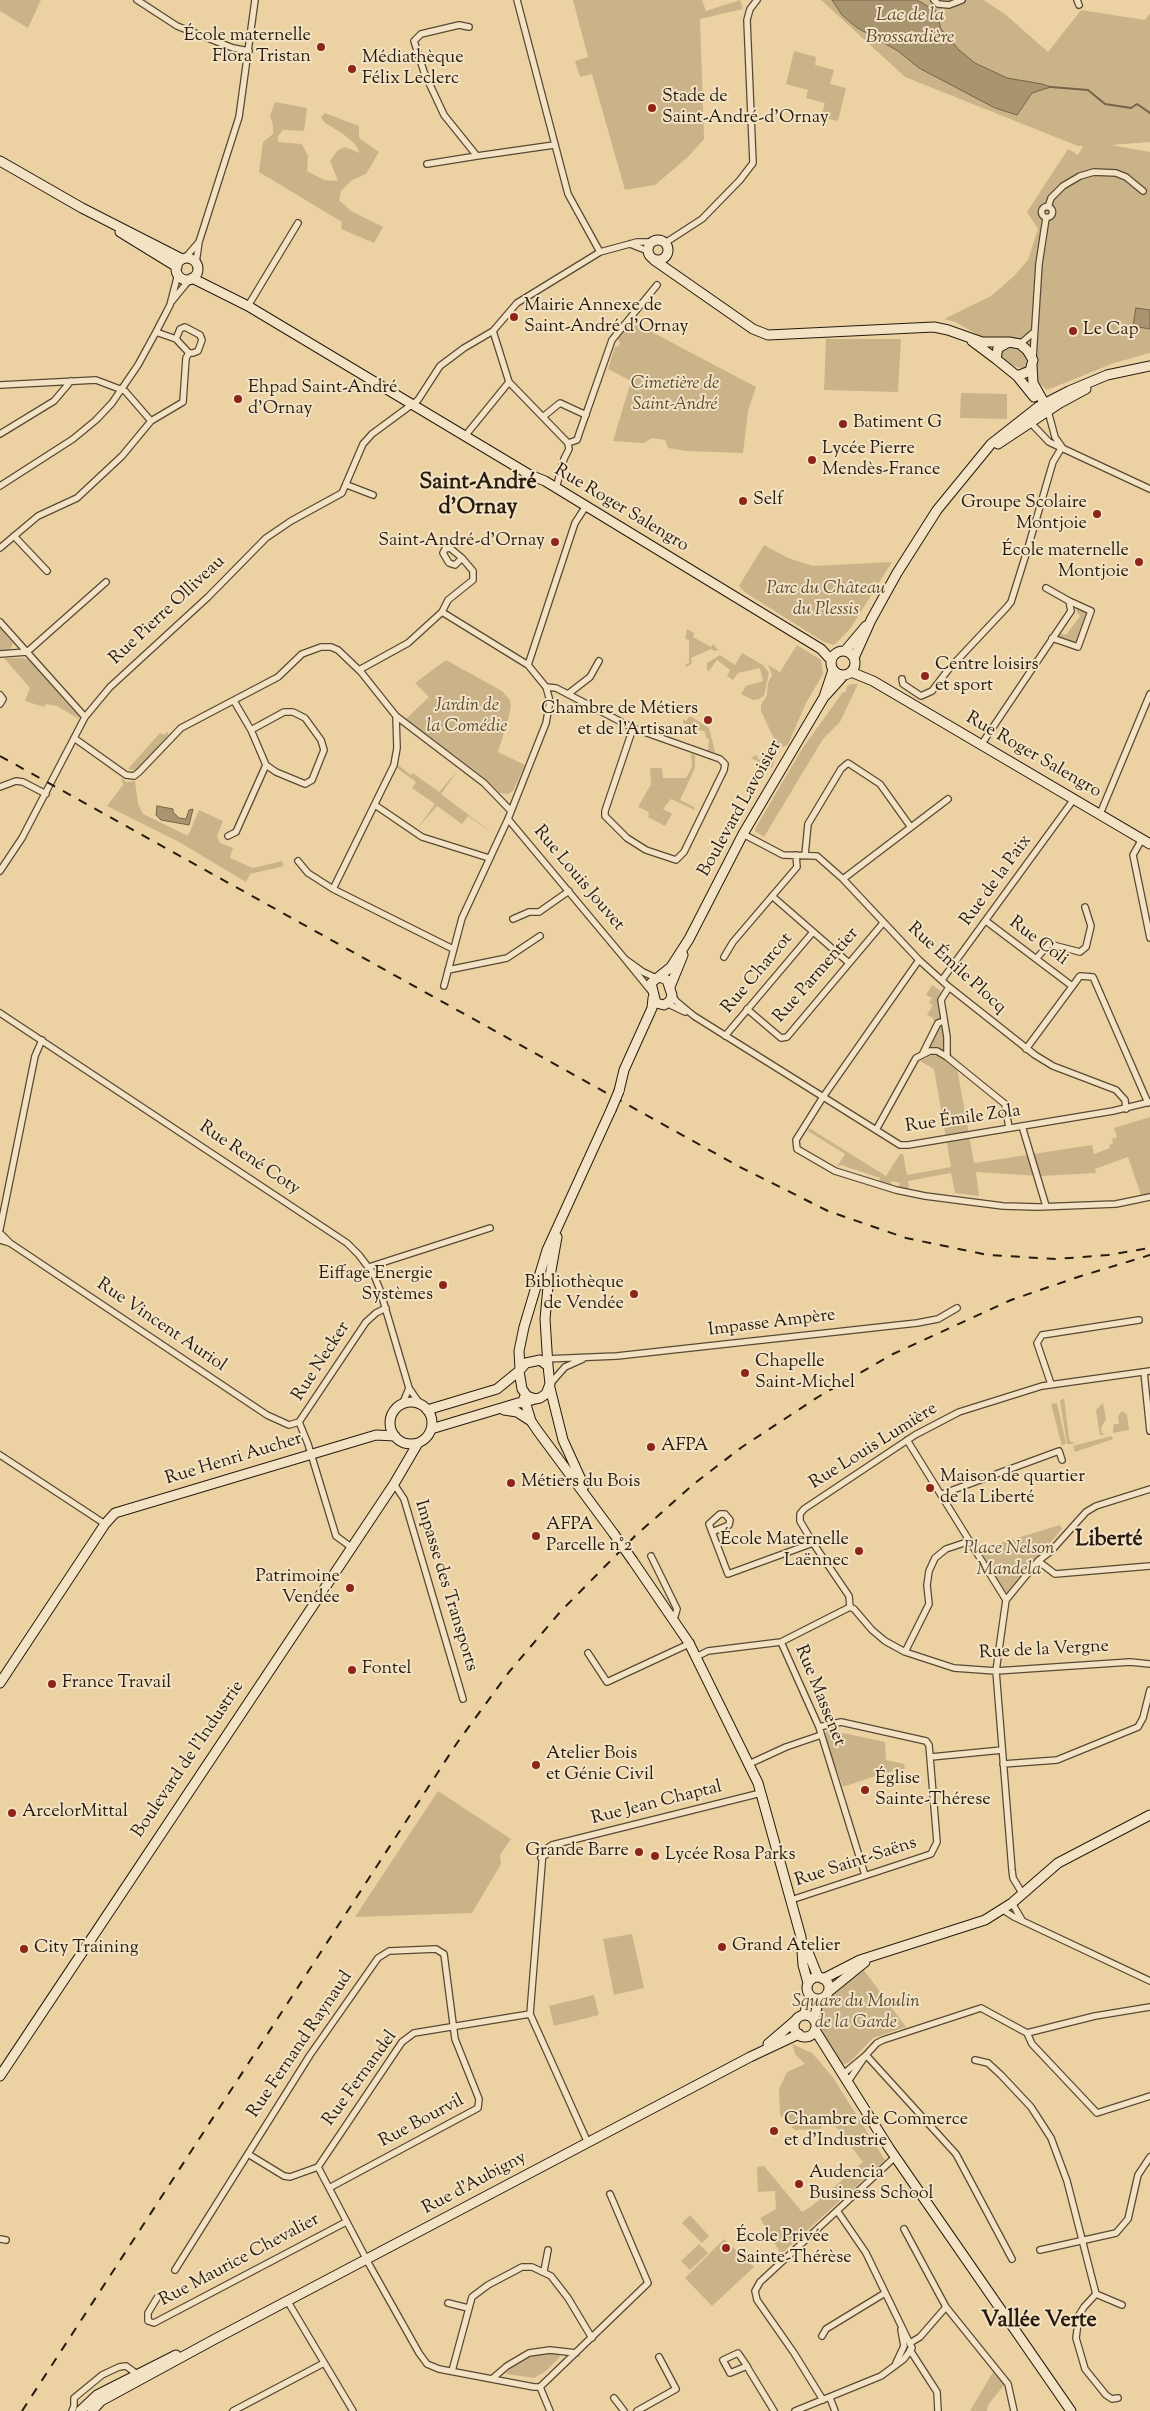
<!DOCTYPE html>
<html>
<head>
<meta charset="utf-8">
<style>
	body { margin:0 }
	canvas { display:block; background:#ecd2a2 }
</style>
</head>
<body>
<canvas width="1150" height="2411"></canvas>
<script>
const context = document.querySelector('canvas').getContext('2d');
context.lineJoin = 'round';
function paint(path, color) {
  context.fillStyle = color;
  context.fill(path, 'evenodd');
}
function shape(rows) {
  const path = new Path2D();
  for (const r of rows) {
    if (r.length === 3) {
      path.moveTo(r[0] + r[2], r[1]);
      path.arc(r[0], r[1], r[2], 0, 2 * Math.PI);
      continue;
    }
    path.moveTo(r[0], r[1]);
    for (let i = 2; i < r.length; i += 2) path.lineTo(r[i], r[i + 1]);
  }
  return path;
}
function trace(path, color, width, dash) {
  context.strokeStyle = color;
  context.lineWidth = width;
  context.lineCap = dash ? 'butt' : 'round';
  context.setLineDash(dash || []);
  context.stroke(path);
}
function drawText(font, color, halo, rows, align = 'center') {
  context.font = font + ' "Sorts Mill Goudy",serif';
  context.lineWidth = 4;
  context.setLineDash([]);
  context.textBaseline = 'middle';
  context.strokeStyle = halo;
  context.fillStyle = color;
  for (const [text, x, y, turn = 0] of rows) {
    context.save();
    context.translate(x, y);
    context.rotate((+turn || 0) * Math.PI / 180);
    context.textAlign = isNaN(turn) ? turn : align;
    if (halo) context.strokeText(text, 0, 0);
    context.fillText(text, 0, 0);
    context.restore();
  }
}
paint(shape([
	[0,0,41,0,28,28,0,11],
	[573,0,702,0,706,11,740,0,743,9,700,19,704,139,688,157,655,185,625,190,592,74,580,77,575,61,588,57],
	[821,0,984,0,1006,15,1048,52,1081,10,1145,20,1150,13,1150,142,1111,145,1150,152,1150,353,1114,363,1047,390,1021,368,1012,365,1001,357,1000,351,982,337,955,322,944,319,991,296,1014,276,1028,260,1038,229,1027,212,1068,149,1078,155,1083,146,1078,146,905,77],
	[794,51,816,57,815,65,834,70,830,84,846,88,838,121,821,117,825,103,806,98,808,90,786,84],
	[275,102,307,108,304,131,283,130,278,136,278,142,302,144,308,156,307,171,324,180,338,181,330,161,338,150,345,147,360,153,355,144,342,133,325,123,321,117,325,113,359,126,359,138,379,152,366,174,352,180,341,191,339,200,351,211,383,227,374,243,341,229,342,222,259,172,263,142,273,134,273,125,270,116],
	[631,321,756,387,748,411,743,453,687,451,668,448,665,440,652,438,644,443,613,441,631,381,608,369,615,347,619,346,620,343,618,339],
	[826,339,901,339,898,392,824,390],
	[961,393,1007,394,1007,419,960,418],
	[764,545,788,558,813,566,892,562,850,629,834,645,824,642,746,593,739,586],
	[1078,608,1088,613,1076,644,1058,637,1060,633,1066,635,1080,616,1076,611],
	[0,628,13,643,10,650,0,650],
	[687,629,694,633,693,637,711,647,713,644,718,650,714,651,711,649,691,658,692,663,687,667,685,665,689,663,689,640,685,639],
	[797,645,821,660,823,674,806,703,790,740,788,745,774,749,777,745,761,711,761,705,767,695,768,683,772,675,768,665,780,672],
	[742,653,763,665,769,673,764,696,759,699,753,700,741,694,746,686,763,681,760,668,738,673,733,680,727,676,730,670,717,660,709,671,707,670,707,663,720,655,735,665],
	[4,658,24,658,29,660,78,716,79,719,57,706,46,704,44,707,25,701,30,688],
	[446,660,502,691,509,699,511,706,509,716,498,752,525,765,513,791,508,794,500,793,485,778,406,719,429,697,415,683],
	[852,684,858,684,840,722,823,739,764,837,755,831,755,829,802,749,843,692,846,692,847,686],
	[690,716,709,728,715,752,708,751,709,739,706,738,705,732,683,723,683,719,686,721],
	[167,732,169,734,136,771,128,769,160,733,164,735],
	[778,751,772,768,751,758,757,755,758,760],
	[691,754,695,755,695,768,680,800,694,807,695,810,671,799,663,809,672,814,665,826,648,817,649,812,638,807,651,784,650,768,662,768,663,778,686,778,692,767],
	[398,765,411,775,413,773,439,792,458,770,441,794,495,835,468,816,462,824,437,806,417,829,435,804,412,788,416,782,397,768],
	[121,778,127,782,135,781,138,804,143,814,188,836,199,810,223,821,217,836,220,843,233,848,230,858,253,868,282,861,284,866,250,874,246,882,179,842,107,806,123,785],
	[932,985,941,991,938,1000,955,1067,957,1068,974,1163,1092,1145,1094,1154,1110,1148,1109,1145,1113,1143,1112,1139,1117,1137,1114,1128,1150,1117,1150,1193,1141,1195,1128,1157,1095,1169,1096,1173,1041,1176,976,1172,979,1196,955,1193,951,1173,908,1181,909,1190,899,1187,900,1183,892,1181,890,1186,879,1183,880,1178,841,1165,837,1167,845,1154,808,1131,809,1128,886,1176,900,1154,903,1154,907,1175,951,1167,934,1069,920,1061,932,1055,930,1045,937,1033,933,1018,927,1015,933,1005,929,1003,932,998,926,995],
	[1064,1398,1069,1438,1071,1442,1076,1442,1071,1444,1067,1444,1060,1401],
	[1057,1403,1066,1443,1062,1446,1051,1404],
	[1103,1403,1106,1419,1101,1428,1102,1433,1105,1435,1100,1435,1096,1410],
	[1122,1411,1127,1415,1129,1430,1113,1433,1113,1428,1114,1424,1119,1424,1118,1416],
	[1112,1436,1113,1439,1075,1452,1073,1446],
	[1060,1525,1062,1529,1007,1593,1002,1590,983,1556,988,1547],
	[838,1725,838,1732,885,1742,886,1760,904,1764,905,1769,884,1773,843,1787,824,1735,831,1727],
	[438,1791,511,1839,500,1855,501,1864,472,1913,355,1917],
	[632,1934,644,1988,614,1995,603,1939],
	[863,1969,906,2027,873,2038,850,2062,842,2065,821,2031,819,2016,824,2001],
	[594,1995,599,2015,554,2026,549,2006],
	[792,2044,812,2053,832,2076,885,2160,781,2254,760,2218,776,2209,775,2191,758,2192,757,2167,764,2166,802,2212,812,2206,863,2162,829,2118,820,2129,795,2130,780,2115,779,2089,787,2072,805,2064,795,2054],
	[690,2215,709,2236,702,2243,682,2223],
	[724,2239,754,2267,712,2306,685,2278],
	[699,2244,708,2253,690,2270,681,2261],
	[542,2354,555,2354,559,2355,560,2357,546,2371,534,2378,506,2374,513,2364,522,2359],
	[993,2372,1005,2384,988,2405,987,2411,970,2411]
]), '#cab389');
const water = shape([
	[832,0,917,0,936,11,941,29,959,50,975,63,1007,78,1042,84,1051,87,1032,93,1017,115,995,108,919,68,898,51,856,27,842,15,832,0],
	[1136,308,1150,310,1150,329,1133,326,1136,308],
	[157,806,173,809,173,812,179,818,186,819,189,810,193,809,189,825,161,820,156,815,157,806]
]);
paint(water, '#a99470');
trace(water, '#756449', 1);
trace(shape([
	[1051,87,1088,90,1105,104,1131,108,1137,104,1150,113]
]), '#756449', 2);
const street = shape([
	[137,0,177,26,233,48,249,51],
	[517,0,568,194,600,252],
	[934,0,938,4,949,5,962,0],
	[1077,0,1079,5],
	[469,27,459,25,421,34,414,41,424,72,444,115,477,156,554,145],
	[427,164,477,156],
	[1047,212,5.5],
	[1048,207,1051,198,1063,186,1080,176,1094,172,1116,173,1126,177,1143,191],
	[665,243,702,219,740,180,753,163,747,20,750,9,757,0],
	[630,244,648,251],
	[185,258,198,243],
	[196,263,199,242,239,117,255,0],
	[172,301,190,279],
	[248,306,298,223],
	[493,331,509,382,568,443,569,449,564,459,556,488],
	[156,332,176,339,189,353,193,353,198,351,202,340,200,335,185,327,180,329,176,339],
	[1020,344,1034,332],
	[1033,358,1039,264,1046,218],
	[0,385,96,380,125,391,151,421],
	[1048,411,1055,437,1062,447],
	[544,416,560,403,586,415],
	[1030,422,1049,442,1150,489],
	[0,434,54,401,71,381],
	[465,436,509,382],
	[568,443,577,440,579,434,612,340,657,285],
	[347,485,373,495],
	[0,486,73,439,96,420,112,403,138,365,156,332,170,305,178,274],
	[14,536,47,571],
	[0,548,38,516,77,498,122,456,151,421,183,402,186,358,189,353],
	[442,612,528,665,546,687,550,701,546,723,508,819,462,918,444,986],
	[442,612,448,600,473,580,473,571,462,558,450,548,445,549,443,553,449,563,455,565,462,558],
	[0,622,85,717],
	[1052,638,1078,647,1091,611,1069,601],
	[0,654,27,652,106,582],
	[528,665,575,523,586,506],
	[359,670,408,643,442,612],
	[902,679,903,684,921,696,932,691,948,670,1007,607,1011,602,1027,551,1053,462,1062,447],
	[546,687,556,688,633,728,720,759,725,764,724,770,684,852,676,860,646,850,627,838,605,816,605,811,633,728],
	[568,694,590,677,599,661],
	[0,695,3,699,0,704],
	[396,716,397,748,394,765,333,889,453,949],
	[251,730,284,712,293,712,305,718,321,740,324,750,312,780,305,784,276,772,266,765],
	[74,738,126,775,134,776,139,772,181,728,278,677,302,654,321,647,331,647,338,650,361,672,396,716,484,783,511,811],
	[981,745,1071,611,1069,601,1046,588],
	[0,787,16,781,23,782,46,794],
	[375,805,422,837,489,858],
	[1100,814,1150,694],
	[508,819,625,959],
	[743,834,783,855,817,856,843,879,919,960,949,987,1035,1055,1053,1066,1116,1090,1125,1100,1126,1109],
	[228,836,236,832,266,765,251,730,234,701],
	[1142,839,1133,855,1150,938],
	[805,855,808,824,841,769,848,763,880,784,910,826],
	[298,861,308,873,333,889],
	[0,871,22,838,85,717,110,687,208,597,266,538,291,521,342,493,363,444,372,434,418,400,440,366,464,348,493,331,517,303,600,252,637,242,653,242],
	[843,879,948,799],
	[772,896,849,963],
	[513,919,529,912,539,912,569,891],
	[986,921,1072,986],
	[724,957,733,942,797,867,796,855],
	[1036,959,1049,944,1080,952,1086,947,1091,926,1085,907],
	[919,960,823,1097,796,1140,797,1149,835,1171,896,1190,925,1196,1003,1206,1038,1207,1116,1204,1150,1197],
	[448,970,507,958,540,936],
	[942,980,1074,799],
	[651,991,625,959,643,972,656,978],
	[672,995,676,1001,694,1016,900,1145,908,1145,1113,1111,1150,1102],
	[668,1004,685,1012],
	[747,1009,781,1038,787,1037,883,923],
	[0,1013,347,1243,359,1255,374,1275,380,1290,409,1388,420,1404],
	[725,1036,813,932],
	[1026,1049,1080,976,1093,977,1148,1103],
	[923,1053,938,1023,944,1021],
	[947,1057,947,1037,941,1000,949,987],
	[1022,1126,1046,1206],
	[876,1130,916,1058,930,1051,937,1051,947,1057,1005,1104,1009,1128],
	[0,1229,35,1056,42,1040],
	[0,1240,10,1243,1,1234],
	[10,1243,267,1415,289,1425,299,1422],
	[369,1267,490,1228],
	[545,1359,617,1356,917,1323,938,1319,957,1308],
	[1150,1371,1042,1386,959,1412,915,1435,804,1509,800,1514,800,1521,813,1543,849,1596,850,1607,854,1609,872,1630,885,1641,905,1652,954,1668,996,1671,1130,1662,1150,1664],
	[1144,1372,1150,1431],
	[550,1384,565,1367,583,1359],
	[1051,1384,1037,1343,1042,1335,1139,1320],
	[402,1405,409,1388],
	[907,1440,1006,1600],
	[0,1455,105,1524],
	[394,1484,404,1499,463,1699],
	[942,1494,1059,1451,1062,1460],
	[712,1532,729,1525,730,1520,725,1514,720,1514,709,1524,728,1574,813,1543],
	[351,1547,336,1536,308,1444,299,1422,366,1322,376,1313,386,1308],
	[651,1556,677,1609,675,1616],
	[1038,1561,1055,1574,1150,1566],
	[781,1642,819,1727,865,1875],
	[905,1652,929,1604,927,1585,929,1571,935,1558,946,1549,970,1541],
	[588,1653,607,1682,691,1643],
	[696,1657,708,1651,781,1642,850,1607],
	[931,1757,1002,1750],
	[749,1764,786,1747,821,1735],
	[1003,1764,1057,1760,1138,1727,1143,1718,1150,1690],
	[541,1858,558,1846],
	[1022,1893,1013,1878,1012,1870,996,1671,1006,1600,1038,1561,1051,1551,1086,1512,1096,1506,1150,1489],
	[791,1900,931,1854,937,1842,929,1745,926,1741,841,1722,819,1727],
	[1012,1903,1022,1920],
	[1003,1910,1014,1917,1150,1981],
	[1027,2033,1032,2044,1097,2113,1150,2096],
	[975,2060,988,2063,1001,2075,1031,2107,1051,2138,1067,2181,1096,2294],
	[842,2075,866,2055,847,2083],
	[588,2143,530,2014,543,1851,552,1845,761,1793],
	[248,2154,284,2176,290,2177,318,2167,370,2266,419,2353,427,2364,439,2369,534,2387,540,2387,648,2283,610,2194],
	[318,2167,402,2042,414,2033,530,2014],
	[904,2229,946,2307,1008,2384,1014,2411],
	[0,2239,6,2240],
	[1040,2250,1116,2233,1128,2219,1138,2175,1150,2157],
	[1012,2259,956,2154,866,2055,877,2043,883,2040,981,2008,1027,2033,1095,2016,1150,2007],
	[175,2270,310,2055,378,1958,389,1951,436,1949,444,1954,455,2039,479,2099,478,2108,329,2188],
	[544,2271,548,2250],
	[157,2298,148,2313,148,2321,154,2323,346,2222],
	[288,2302,353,2411],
	[448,2303,468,2308],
	[822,2336,826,2329,885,2293],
	[910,2343,920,2337,946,2307],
	[910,2350,937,2392,938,2411],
	[896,2363,904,2346,901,2330],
	[747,2366,730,2373,723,2360,738,2353,747,2366,749,2370,774,2411],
	[452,2371,472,2297,488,2285,522,2267,532,2267,551,2276,568,2298,592,2338],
	[493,2378,507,2366,529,2353,550,2350,576,2353],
	[540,2387,550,2411],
	[614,2398,624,2411],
	[830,2398,835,2411],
	[1118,2398,1112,2399,1106,2395,1085,2369,1076,2338,1079,2315,1084,2307,1096,2294,1122,2305],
	[823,2400,794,2353,757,2300,755,2291,760,2282,895,2157],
	[72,2411,74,2406,74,2398,102,2375,119,2367,126,2366,137,2374],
	[233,2411,324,2363],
	[637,2411,676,2389,659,2357],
	[795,2411,881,2376,904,2359,912,2348,866,2253,838,2212]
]);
const secondary = shape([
	[0,161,82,208,182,259],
	[120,232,177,267],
	[658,250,10],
	[187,269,11],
	[654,260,753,329,768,335,934,327,948,330,982,342,1009,342,1020,344,1027,350,1033,360,1030,371,1017,376,996,359,998,348,1009,342],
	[192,278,248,306,530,475,545,481,821,649,831,660],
	[972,341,996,359],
	[1032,365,1033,383,1047,408],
	[1017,376,1034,397],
	[998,444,1060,403,1086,389],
	[845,651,866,626],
	[843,663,12],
	[854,658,871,620,897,573,937,510,991,444,1038,407,1069,391,1107,375,1150,366],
	[851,672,873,681,1150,844],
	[826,695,844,675],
	[660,977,667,980,672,995,670,1001,664,1005,656,1003,651,983,671,967,689,939,743,834,824,697,833,670],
	[670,987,683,955],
	[619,1091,624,1070,652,1008,653,998],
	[548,1366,545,1319,548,1287,557,1237],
	[520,1369,519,1351,524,1327,547,1250,611,1110],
	[550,1388,563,1440,584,1486],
	[524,1398,531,1421,537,1430,614,1534],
	[411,1423,21],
	[427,1410,497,1389,519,1371],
	[504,1410,517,1412,531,1421],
	[431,1429,518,1403,525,1402,535,1399,540,1398,546,1394,550,1384,548,1366,540,1360,526,1363,519,1371,522,1389,527,1396,535,1399],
	[633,1561,689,1643,758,1783,801,1937,803,1965,808,1983],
	[0,1683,105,1524,115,1513,376,1435,395,1436],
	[806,1947,818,1977],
	[818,1988,11],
	[823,1979,860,1960,985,1920,1012,1903,1058,1863,1150,1815],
	[828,1992,865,1962],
	[804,2015,810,1996],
	[805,2026,11],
	[814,2019,819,1999],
	[815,2030,889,2148,1071,2411],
	[768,2044,796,2020],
	[0,2076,394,1484,418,1443],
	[80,2411,97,2395,176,2355],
	[92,2411,101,2401,215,2339,750,2057,799,2034]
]);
trace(street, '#584934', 8);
trace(secondary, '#261b0f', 11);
trace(street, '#f3e2c3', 5.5);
trace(secondary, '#f3e2c3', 9);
trace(shape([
	[0,756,738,1166,828,1211,906,1238,988,1255,1056,1259,1108,1255,1150,1248],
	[22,2411,457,1743,509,1672,561,1611,635,1536,695,1483,742,1447,818,1397,893,1354,1011,1300,1081,1276,1150,1255]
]), '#261b0f', 2, [9, 9]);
const secondaryBridge = shape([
	[611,1110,619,1091],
	[614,1534,633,1561]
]);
trace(secondaryBridge, '#261b0f', 11, []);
trace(secondaryBridge, '#f3e2c3', 9);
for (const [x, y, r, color] of [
	[321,47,5,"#8f2418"],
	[352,69,5,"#8f2418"],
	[652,108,5,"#8f2418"],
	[514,317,5,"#8f2418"],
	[1073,331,5,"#8f2418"],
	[238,399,5,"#8f2418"],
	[843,424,5,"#8f2418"],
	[812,460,5,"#8f2418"],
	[743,501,5,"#8f2418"],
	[1097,514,5,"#8f2418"],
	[555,542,5,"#8f2418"],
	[1139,562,5,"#8f2418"],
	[925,676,5,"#8f2418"],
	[708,720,5,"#8f2418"],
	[443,1285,5,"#8f2418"],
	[634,1294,5,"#8f2418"],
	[745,1373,5,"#8f2418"],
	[651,1447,5,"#8f2418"],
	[511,1483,5,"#8f2418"],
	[930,1488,5,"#8f2418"],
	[536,1536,5,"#8f2418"],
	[859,1551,5,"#8f2418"],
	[350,1588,5,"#8f2418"],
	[352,1670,5,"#8f2418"],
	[52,1684,5,"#8f2418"],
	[536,1765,5,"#8f2418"],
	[865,1790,5,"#8f2418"],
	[12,1813,5,"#8f2418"],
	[639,1852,5,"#8f2418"],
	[655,1856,5,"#8f2418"],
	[722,1947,5,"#8f2418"],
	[24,1949,5,"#8f2418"],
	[774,2131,5,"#8f2418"],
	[799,2184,5,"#8f2418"],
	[726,2248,5,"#8f2418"]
]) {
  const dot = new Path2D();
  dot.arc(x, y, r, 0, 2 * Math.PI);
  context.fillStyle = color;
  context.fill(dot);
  trace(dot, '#f3e2c3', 2);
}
drawText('18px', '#261b0f', '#f3e2c3', [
	["École maternelle",311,37,"right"],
	["Flora Tristan",311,58,"right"],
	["Médiathèque",362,59],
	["Félix Leclerc",362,80],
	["Stade de",662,98],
	["Saint-André-d'Ornay",662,119],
	["Mairie Annexe de",524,307],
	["Saint-André d'Ornay",524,328],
	["Le Cap",1083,331],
	["Ehpad Saint-André",248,389],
	["d'Ornay",248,410],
	["Batiment G",853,424],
	["Lycée Pierre",822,450],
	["Mendès-France",822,471],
	["Self",753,501],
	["Groupe Scolaire",1087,504,"right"],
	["Montjoie",1087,525,"right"],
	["Saint-André-d'Ornay",545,542,"right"],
	["École maternelle",1129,552,"right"],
	["Montjoie",1129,573,"right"],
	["Centre loisirs",935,666],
	["et sport",935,687],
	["Chambre de Métiers",698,710,"right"],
	["et de l'Artisanat",698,731,"right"],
	["Eiffage Energie",433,1275,"right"],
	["Systèmes",433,1296,"right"],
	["Bibliothèque",624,1284,"right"],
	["de Vendée",624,1305,"right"],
	["Chapelle",755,1363],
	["Saint-Michel",755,1384],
	["AFPA",661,1447],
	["Maison de quartier",940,1478],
	["de la Liberté",940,1499],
	["Métiers du Bois",521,1483],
	["AFPA",546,1526],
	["Parcelle n°2",546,1547],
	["École Maternelle",849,1541,"right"],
	["Laënnec",849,1562,"right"],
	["Patrimoine",340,1578,"right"],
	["Vendée",340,1599,"right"],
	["Fontel",362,1670],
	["France Travail",62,1684],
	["Atelier Bois",546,1755],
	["et Génie Civil",546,1776],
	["Église",875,1780],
	["Sainte-Thérese",875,1801],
	["ArcelorMittal",22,1813],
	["Grande Barre",629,1852,"right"],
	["Lycée Rosa Parks",665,1856],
	["Grand Atelier",732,1947],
	["City Training",34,1949],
	["Chambre de Commerce",784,2121],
	["et d'Industrie",784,2142],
	["Audencia",809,2174],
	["Business School",809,2195],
	["École Privée",736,2238],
	["Sainte-Thérèse",736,2259]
], 'left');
drawText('italic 18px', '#574934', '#f3e2c3', [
	["Cimetière de",675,385],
	["Saint-André",675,406],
	["Parc du Château",826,590],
	["du Plessis",826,611],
	["Jardin de",467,707],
	["la Comédie",467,728],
	["Place Nelson",1009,1550],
	["Mandela",1009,1571],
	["Square du Moulin",856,2003],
	["de la Garde",856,2024]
]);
drawText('18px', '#261b0f', '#f3e2c3', [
	["Rue Roger Salengro",621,509,31],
	["Rue Pierre Olliveau",168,611,-43],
	["Rue Roger Salengro",1033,756,30],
	["Boulevard Lavoisier",741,809,-61],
	["Rue Louis Jouvet",578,879,50],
	["Rue de la Paix",997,881,-54],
	["Rue Coli",1038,942,37],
	["Rue Émile Plocq",956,969,42],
	["Rue Charcot",758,974,-50],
	["Rue Parmentier",817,976,-49],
	["Rue Émile Zola",963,1120,-8],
	["Rue René Coty",249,1159,34],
	["Impasse Ampère",772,1324,-7],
	["Rue Vincent Auriol",161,1326,34],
	["Rue Necker",322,1362,-57],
	["Rue Louis Lumière",874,1447,-32],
	["Rue Henri Aucher",234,1460,-17],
	["Impasse des Transports",445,1586,73],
	["Rue de la Vergne",1044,1651,-3],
	["Rue Massenet",819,1696,68],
	["Boulevard de l'Industrie",189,1760,-56],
	["Rue Jean Chaptal",657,1804,-14],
	["Rue Saint-Saëns",856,1863,-18],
	["Rue Fernand Raynaud",301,2045,-56],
	["Rue Fernandel",361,2079,-54],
	["Rue Bourvil",422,2122,-28],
	["Rue d'Aubigny",475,2184,-28],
	["Rue Maurice Chevalier",240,2261,-28]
]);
drawText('italic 19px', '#5a4b36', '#f3e2c3', [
	["Lac de la",910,17],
	["Brossardière",910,39]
]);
drawText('bold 22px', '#261b0f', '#f3e2c3', [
	["Saint-André",478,484],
	["d'Ornay",478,509],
	["Liberté",1109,1541],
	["Vallée Verte",1039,2322]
]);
</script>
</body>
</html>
